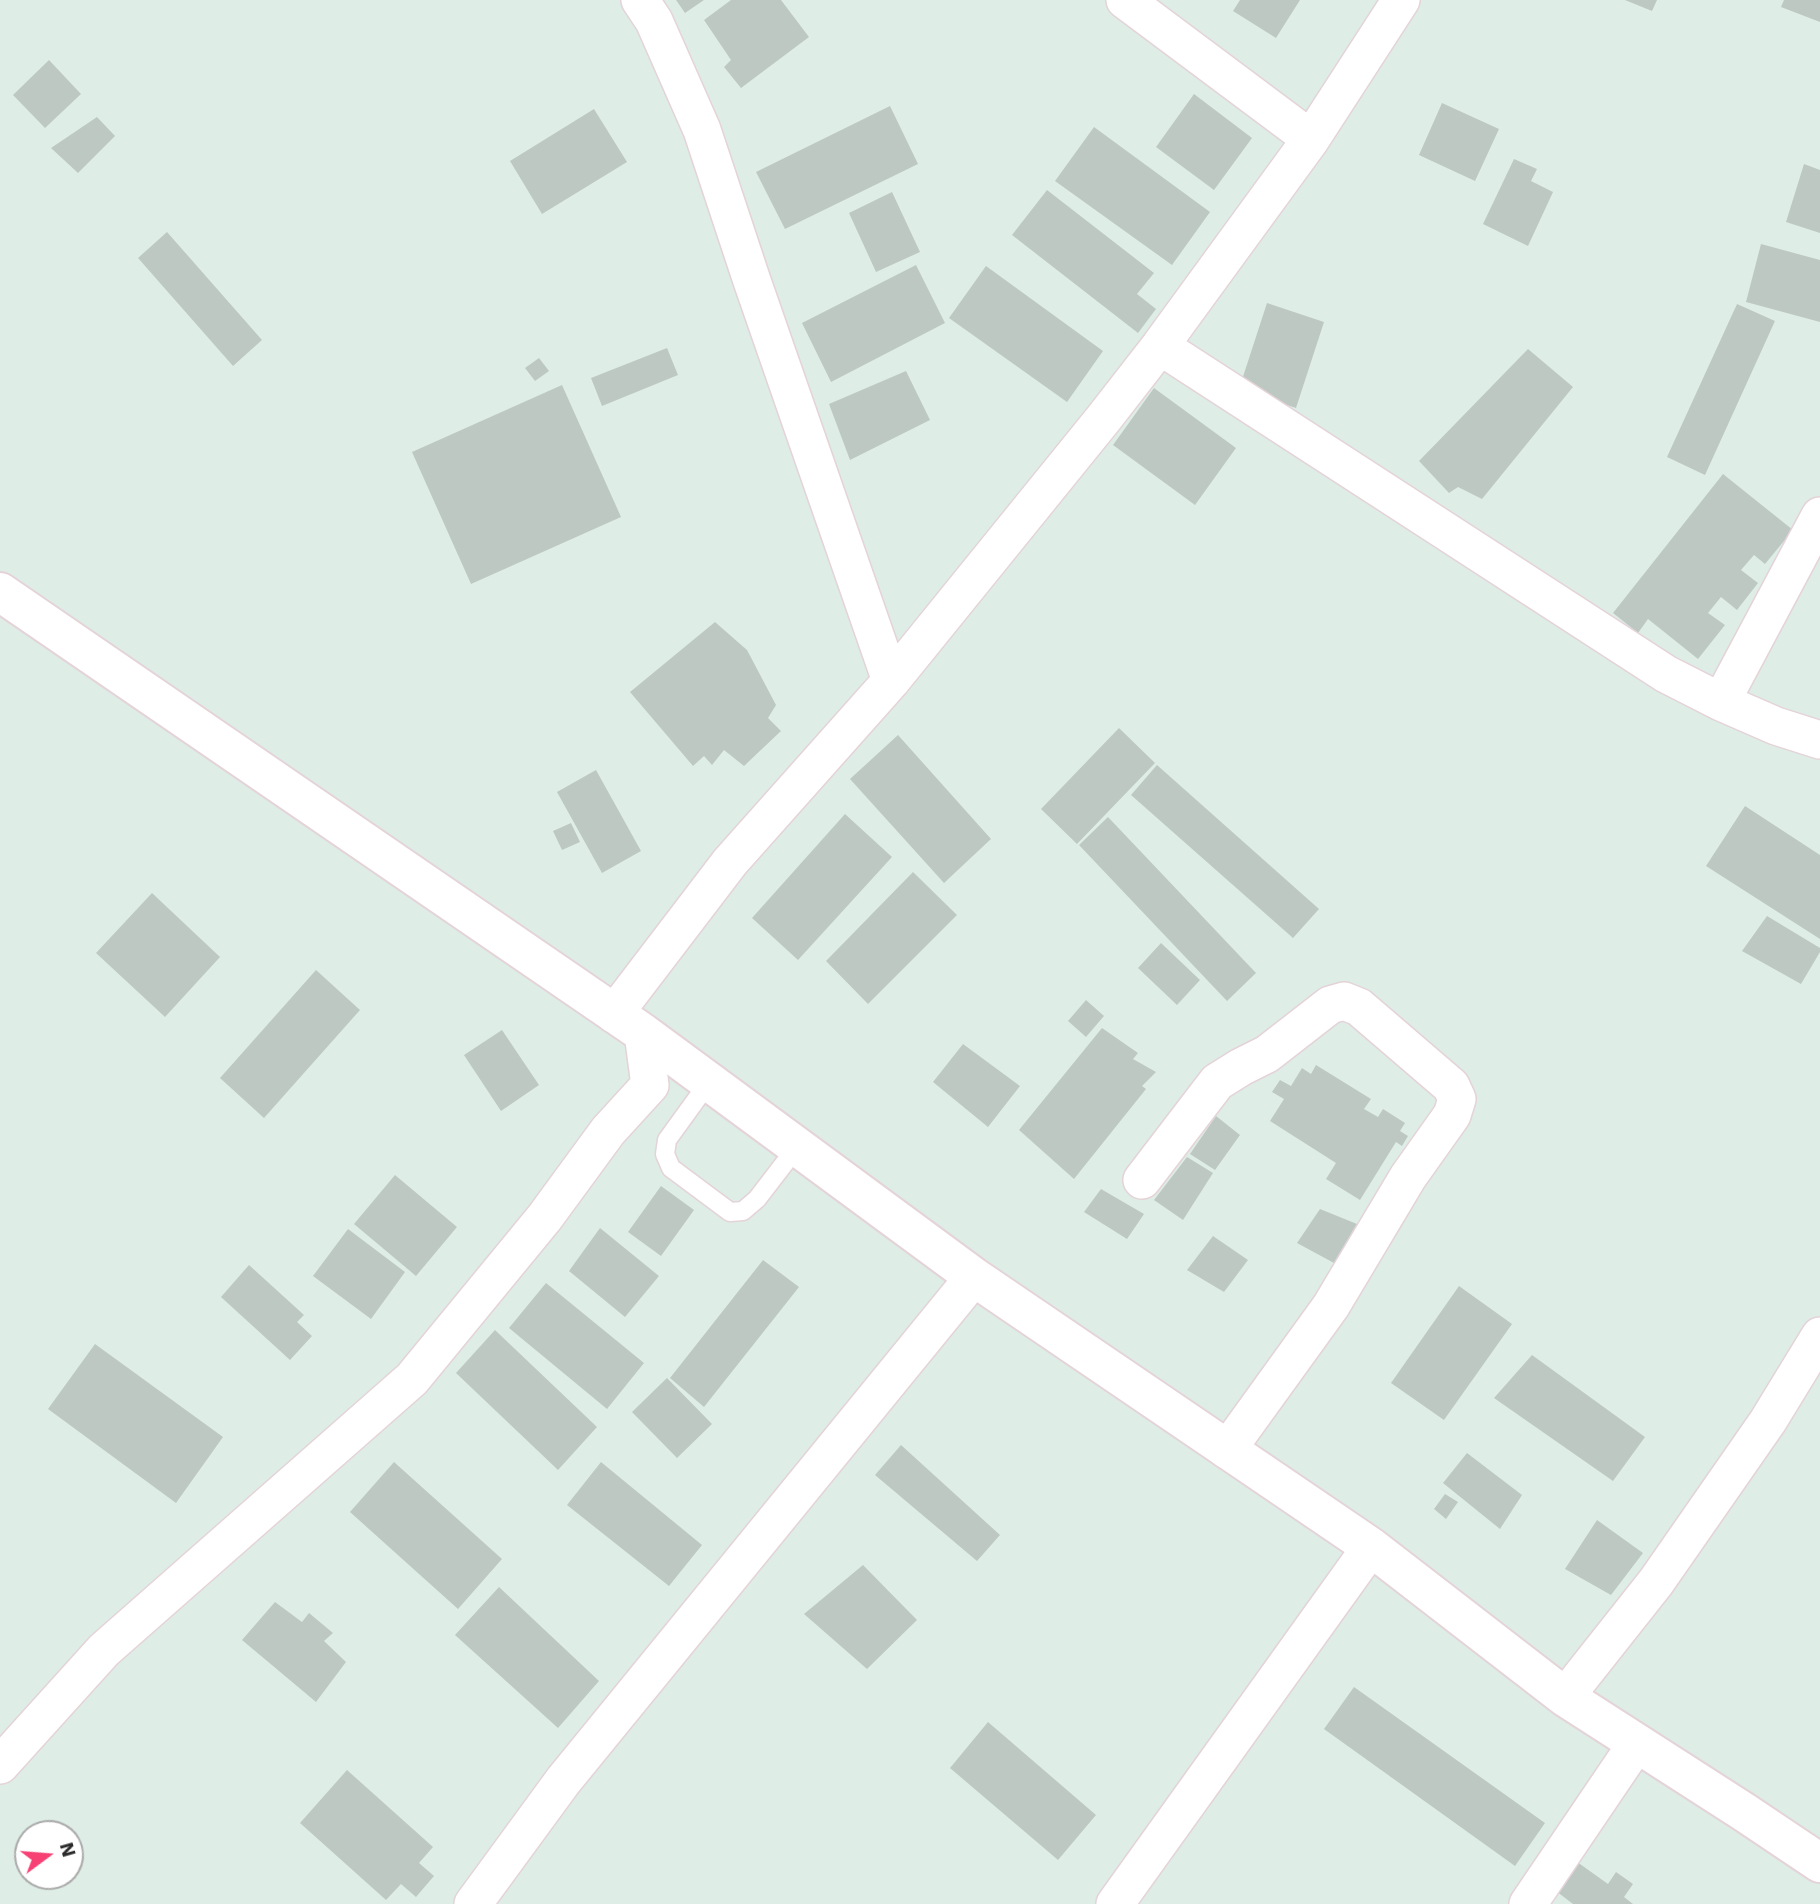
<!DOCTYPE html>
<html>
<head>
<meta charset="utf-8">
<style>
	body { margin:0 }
	#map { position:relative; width:1820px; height:1904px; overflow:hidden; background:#deede5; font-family:"Work Sans",sans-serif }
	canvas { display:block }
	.north { position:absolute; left:14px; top:1820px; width:70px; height:70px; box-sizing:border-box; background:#fff; border:2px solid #aaa; border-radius:50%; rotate:74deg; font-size:19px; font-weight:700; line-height:28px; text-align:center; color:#2b2b2b }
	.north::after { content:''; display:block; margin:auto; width:24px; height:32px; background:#f74074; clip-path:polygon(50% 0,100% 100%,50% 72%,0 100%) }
</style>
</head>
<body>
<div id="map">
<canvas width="1820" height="1904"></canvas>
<div class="north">N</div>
</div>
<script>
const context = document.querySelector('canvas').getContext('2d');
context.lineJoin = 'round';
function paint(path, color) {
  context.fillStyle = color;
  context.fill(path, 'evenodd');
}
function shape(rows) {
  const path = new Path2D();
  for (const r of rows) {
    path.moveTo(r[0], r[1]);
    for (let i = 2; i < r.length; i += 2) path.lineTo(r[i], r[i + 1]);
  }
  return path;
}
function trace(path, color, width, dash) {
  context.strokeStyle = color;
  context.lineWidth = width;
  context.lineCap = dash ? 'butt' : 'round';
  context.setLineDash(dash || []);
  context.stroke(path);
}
paint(shape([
	[676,0,704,0,685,13],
	[731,0,781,0,809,37,741,88,724,67,731,60,704,20],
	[1240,0,1300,0,1276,38,1233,11],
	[1625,0,1657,0,1652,11],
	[1784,0,1820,0,1820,22,1781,7],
	[49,60,81,94,45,128,13,95],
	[1194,94,1252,138,1214,190,1156,147],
	[1442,103,1499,129,1475,181,1419,155],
	[890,106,918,164,785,229,756,172],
	[594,109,627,162,542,214,510,161],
	[97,117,115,136,78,173,51,148],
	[1094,127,1210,212,1172,265,1055,181],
	[1514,159,1537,169,1531,181,1553,192,1528,246,1483,224],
	[1804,164,1820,170,1820,233,1786,222],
	[1047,190,1154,273,1137,294,1156,309,1138,333,1012,235],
	[892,192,920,252,876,272,849,213],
	[167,232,262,340,233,366,138,258],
	[1761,244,1820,260,1820,322,1746,302],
	[916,265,945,323,831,382,802,323],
	[986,266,1103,351,1067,402,949,318],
	[1267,303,1324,322,1296,408,1239,389],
	[1737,304,1775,321,1705,475,1667,457],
	[667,348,678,375,602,406,591,378],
	[1528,349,1573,387,1482,499,1458,487,1449,493,1419,461],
	[539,358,549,371,535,381,525,368],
	[906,371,930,420,850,460,829,404],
	[562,385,621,517,471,584,412,452],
	[1154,388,1236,448,1195,505,1113,445],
	[1723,474,1793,530,1765,564,1754,555,1741,570,1758,583,1737,610,1721,597,1708,613,1725,625,1698,659,1648,619,1638,633,1613,613],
	[715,622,747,650,776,705,768,718,781,731,744,766,724,750,712,765,704,756,693,766,630,692],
	[1119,728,1155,763,1077,844,1041,809],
	[898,735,991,839,944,883,850,779],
	[1157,765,1319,909,1293,938,1131,795],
	[596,770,641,851,602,873,557,792],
	[1745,806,1820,855,1820,939,1706,866],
	[845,814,892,857,798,960,752,918],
	[1108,817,1256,973,1227,1001,1079,845],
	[571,823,580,842,562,850,553,831],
	[913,872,957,915,868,1004,826,961],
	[152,893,220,957,165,1017,96,953],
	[1767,916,1820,948,1820,952,1801,984,1742,951],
	[1161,943,1200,980,1177,1005,1138,968],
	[316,970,360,1010,264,1118,220,1078],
	[1086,1000,1104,1016,1086,1037,1068,1021],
	[1102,1028,1138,1053,1133,1059,1156,1072,1142,1086,1146,1089,1074,1179,1019,1130],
	[502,1030,539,1085,501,1111,464,1055],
	[963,1044,1020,1086,988,1127,933,1082],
	[1316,1065,1371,1099,1364,1109,1378,1117,1383,1109,1405,1123,1400,1131,1408,1136,1402,1146,1396,1142,1360,1200,1326,1179,1336,1163,1270,1121,1284,1099,1272,1092,1280,1080,1291,1086,1302,1068,1311,1074],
	[1216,1116,1240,1135,1215,1170,1190,1154],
	[1187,1157,1213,1173,1183,1220,1154,1200],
	[395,1175,457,1227,416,1276,354,1224],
	[661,1186,694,1210,661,1256,628,1232],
	[1101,1189,1144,1214,1127,1239,1084,1212],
	[1320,1209,1357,1224,1334,1263,1297,1243],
	[600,1228,659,1276,625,1317,569,1271],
	[348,1229,405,1272,371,1319,313,1276],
	[1213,1236,1248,1260,1224,1292,1187,1270],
	[763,1260,799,1287,704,1407,670,1378],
	[249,1265,304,1315,297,1322,312,1336,290,1360,221,1297],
	[546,1283,644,1363,607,1409,509,1328],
	[1459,1286,1512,1324,1444,1420,1391,1383],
	[495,1330,597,1427,558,1470,456,1373],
	[95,1344,223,1437,176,1503,48,1409],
	[1532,1355,1645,1437,1613,1481,1494,1398],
	[667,1378,712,1424,677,1458,632,1412],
	[901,1445,1000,1535,977,1561,875,1475],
	[1467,1453,1522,1495,1500,1529,1443,1483],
	[394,1462,502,1559,458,1609,350,1512],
	[601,1462,702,1545,669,1586,567,1505],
	[1445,1494,1458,1502,1446,1519,1434,1509],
	[1597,1520,1643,1553,1611,1595,1565,1569],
	[863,1565,917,1620,867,1669,804,1614],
	[499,1587,599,1681,558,1728,455,1635],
	[275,1602,302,1622,309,1613,333,1633,324,1641,346,1662,316,1702,242,1640],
	[1354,1687,1545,1823,1515,1866,1324,1729],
	[988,1722,1096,1815,1058,1860,950,1768],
	[347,1770,433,1847,419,1863,434,1876,416,1897,401,1884,386,1900,300,1823],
	[1573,1859,1608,1884,1616,1872,1633,1884,1624,1897,1633,1904,1573,1904,1552,1888]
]), '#bdc8c2');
const lane = shape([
	[709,1082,667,1140,665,1154,671,1168,730,1212,743,1211,757,1199,797,1147]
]);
const street = shape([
	[640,0,654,21,702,130,751,278,891,681],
	[1125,0,1311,139],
	[1160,346,1666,674,1721,702,1776,726,1820,740],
	[1721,702,1820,516],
	[614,1014,730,862,891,681,1104,418,1160,346,1311,139,1401,0],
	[1142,1180,1217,1082,1241,1067,1267,1054,1330,1005,1344,1001,1359,1007,1451,1086,1457,1099,1452,1115,1408,1177,1331,1306,1227,1450],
	[1565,1697,1656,1582,1768,1421,1820,1336],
	[0,1765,104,1650,412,1379,545,1217,608,1131,650,1085,643,1033],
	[473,1904,563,1781,974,1277],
	[1115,1904,1371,1547],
	[1528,1904,1637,1743]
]);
const secondary = shape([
	[0,592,643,1033,974,1277,1371,1547,1565,1697,1744,1812,1820,1863]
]);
trace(lane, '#e4d3d8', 21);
trace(street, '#e4d3d8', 40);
trace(secondary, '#e4d3d8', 42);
trace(lane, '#fff', 18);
trace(street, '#fff', 37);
trace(secondary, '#fff', 38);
</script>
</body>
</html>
